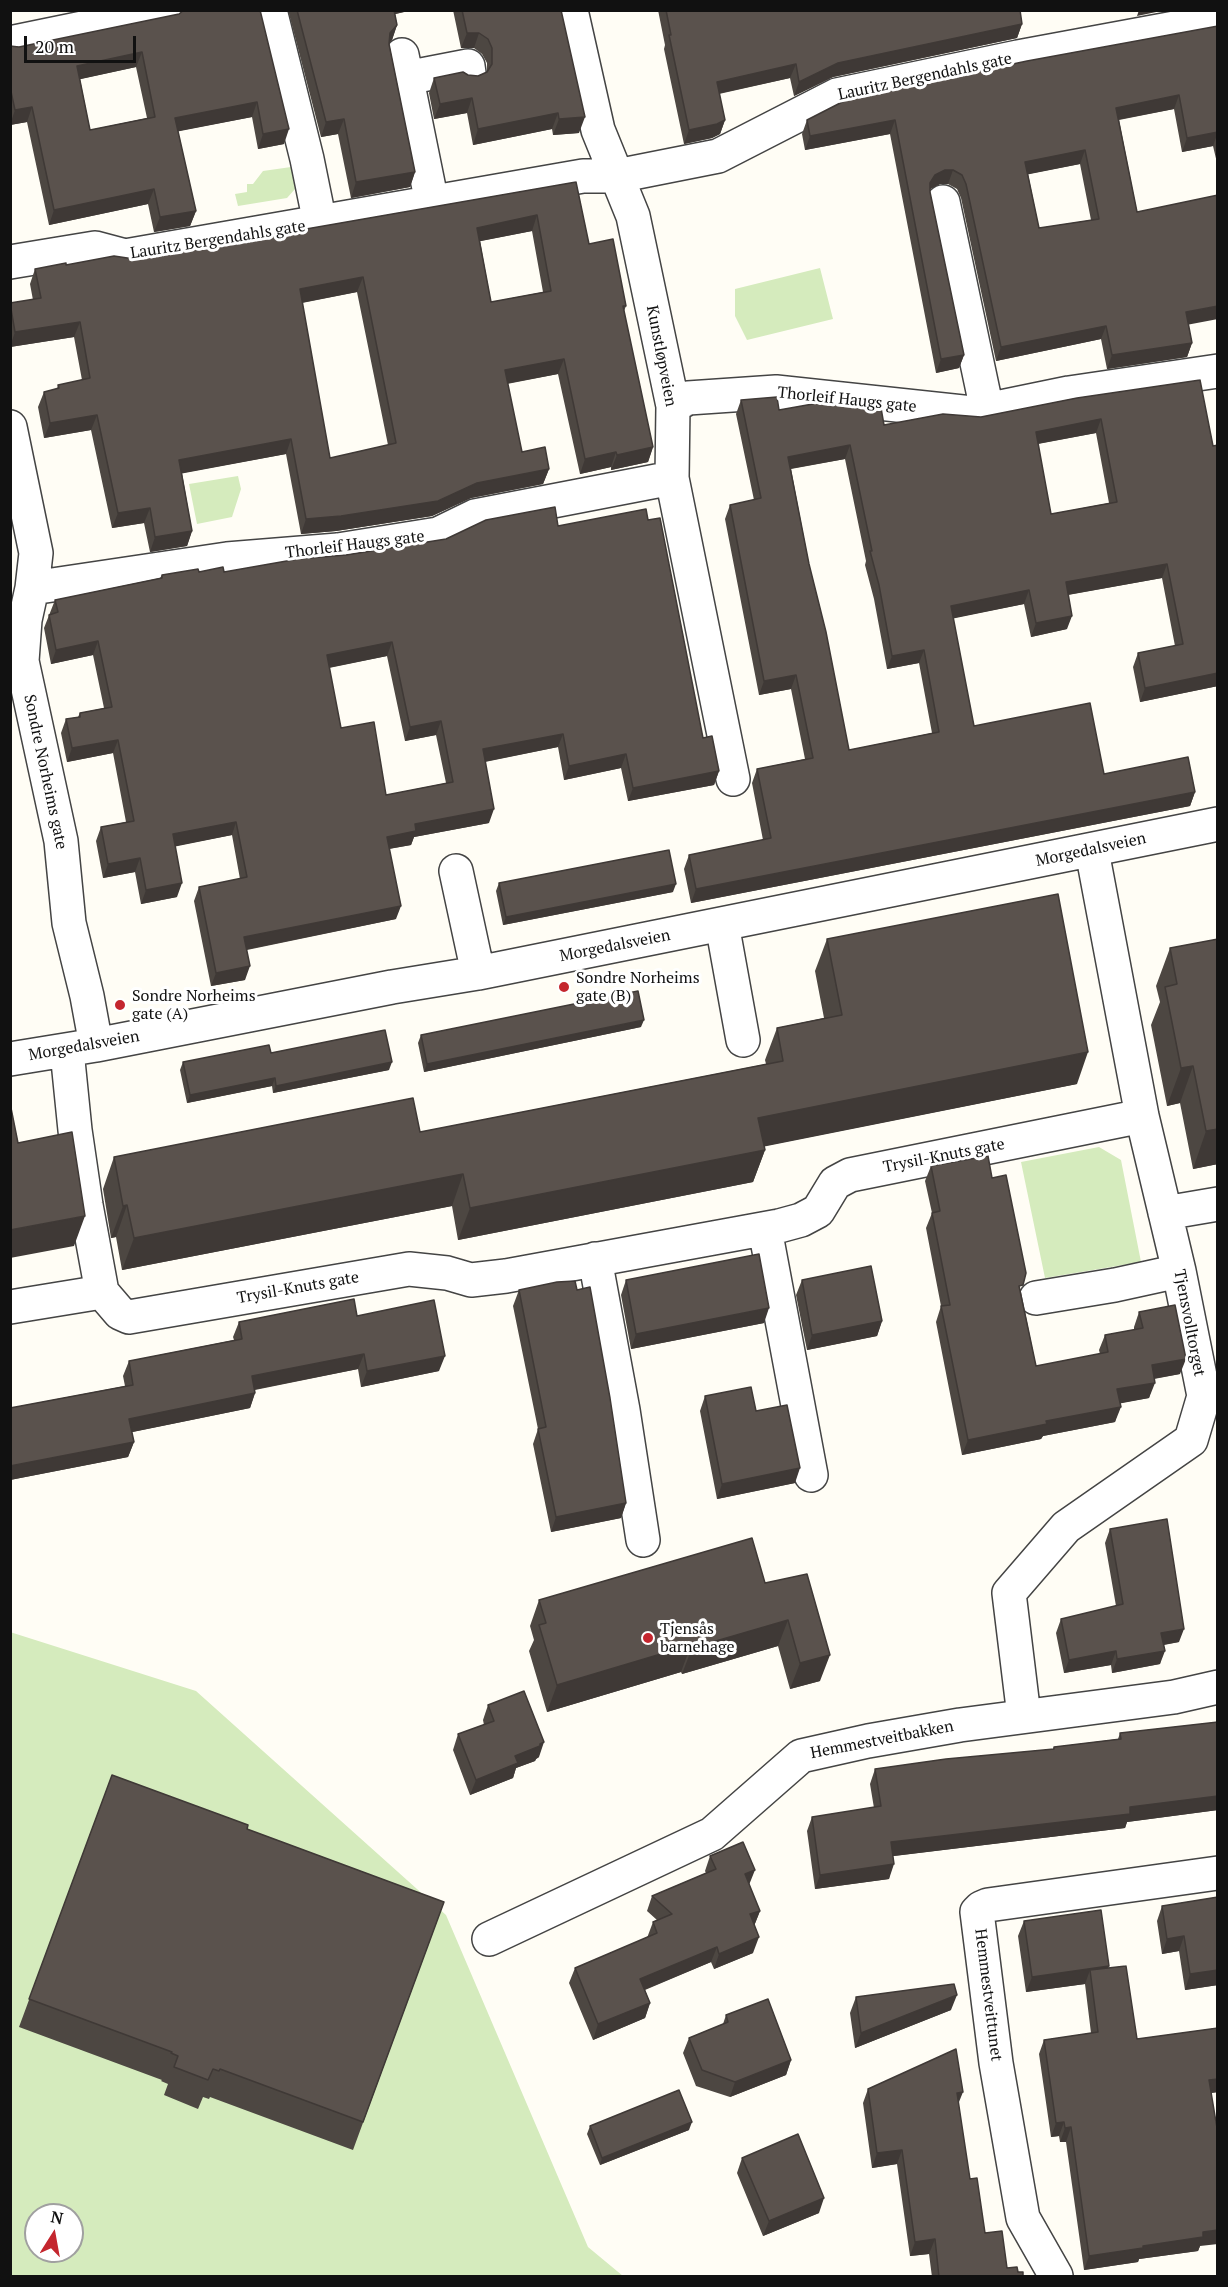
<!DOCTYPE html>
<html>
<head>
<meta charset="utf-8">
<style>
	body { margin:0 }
	#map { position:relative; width:1228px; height:2287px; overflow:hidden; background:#fffdf5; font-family:"PT Serif",serif }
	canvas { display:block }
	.frame { position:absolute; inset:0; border:12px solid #111; pointer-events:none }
	.north { position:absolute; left:24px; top:2203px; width:60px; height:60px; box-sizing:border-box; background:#fff; border:2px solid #a0a0a0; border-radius:50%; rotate:11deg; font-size:16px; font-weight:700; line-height:24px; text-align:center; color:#111 }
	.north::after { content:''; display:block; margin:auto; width:21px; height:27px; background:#c4262e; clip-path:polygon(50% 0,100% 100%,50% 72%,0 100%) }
	.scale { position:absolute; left:24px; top:36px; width:112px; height:27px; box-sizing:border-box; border:3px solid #111; border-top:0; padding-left:8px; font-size:18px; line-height:21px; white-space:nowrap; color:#111; -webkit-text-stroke:4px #fff; paint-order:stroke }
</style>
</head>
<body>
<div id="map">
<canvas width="1228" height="2287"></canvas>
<div class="frame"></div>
<div class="north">N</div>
<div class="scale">20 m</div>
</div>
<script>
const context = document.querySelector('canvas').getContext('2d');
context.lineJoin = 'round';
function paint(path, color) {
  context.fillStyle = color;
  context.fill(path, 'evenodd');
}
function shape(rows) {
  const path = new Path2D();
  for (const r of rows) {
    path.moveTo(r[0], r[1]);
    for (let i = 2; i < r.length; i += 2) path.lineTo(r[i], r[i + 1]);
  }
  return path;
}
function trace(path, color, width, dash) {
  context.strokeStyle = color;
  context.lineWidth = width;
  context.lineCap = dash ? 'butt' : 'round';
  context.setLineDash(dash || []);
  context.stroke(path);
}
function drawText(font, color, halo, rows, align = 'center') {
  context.font = font + ' "PT Serif",serif';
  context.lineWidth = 6;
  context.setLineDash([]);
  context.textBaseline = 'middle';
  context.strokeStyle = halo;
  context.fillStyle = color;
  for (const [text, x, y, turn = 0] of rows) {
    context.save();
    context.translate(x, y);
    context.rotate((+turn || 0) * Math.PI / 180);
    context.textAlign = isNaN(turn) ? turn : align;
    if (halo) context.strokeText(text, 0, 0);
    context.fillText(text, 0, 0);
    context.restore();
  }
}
paint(shape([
	[291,167,295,189,287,198,238,206,235,194,247,192,247,184,253,184,263,171],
	[820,268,833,319,747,340,735,316,735,289],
	[238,476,241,489,232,517,197,524,189,484],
	[1099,1147,1121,1160,1141,1262,1045,1278,1021,1162],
	[10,1632,196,1691,446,1915,588,2247,623,2276,11,2276],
	[36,2215,72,2215,72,2251,36,2251]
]), '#d5ebbd');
const minor = shape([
	[270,10,307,159,320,223],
	[571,10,598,130,633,216,673,406,672,478,733,779],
	[10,43,170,10],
	[402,55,432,203],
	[406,78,468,66,469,73],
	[943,202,987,410],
	[10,262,95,248,125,256,583,176,617,176,718,156,837,95,1018,57,1218,20],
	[673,406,688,398,776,392,972,413,1069,393,1218,371],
	[10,427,36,553,32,588,25,620,22,661,61,841,69,923,87,996,96,1045],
	[32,588,227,559,338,550,438,534,475,516,672,478],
	[456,871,478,973],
	[722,924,743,1040],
	[67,1051,75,1130,86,1205,102,1292],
	[10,1059,96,1045,392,987,478,973,1218,824],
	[1165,1213,1218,1204],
	[765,1229,811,1475],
	[595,1259,623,1410,643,1540],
	[1036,1298,1115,1285,1179,1271],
	[10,1307,102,1292,120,1313,129,1317,409,1269,447,1273,471,1280,506,1276,779,1226,801,1220,818,1211,835,1183,850,1175,1142,1116],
	[1024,1716,1009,1593,1066,1527,1191,1440,1204,1396,1179,1271,1142,1116,1092,851],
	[489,1939,712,1834,801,1756,868,1741,960,1725,1174,1697,1218,1687],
	[1056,2276,1023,2218,996,2063,977,1912,981,1908,988,1905,1218,1873]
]);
trace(minor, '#444', 36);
trace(minor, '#fff', 33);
paint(shape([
	[260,10,284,144,258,149,252,117,178,131,196,211,190,226,154,232,148,204,49,225,27,122,10,125,10,46,19,47],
	[136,67,147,118,90,130,80,79],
	[288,10,412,10,395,14,397,25,392,40,389,43,415,172,410,187,351,198,338,134,321,137],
	[453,10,561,10,579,133,553,135,552,129,473,145,467,113,434,119,429,93,434,78,468,75,478,76,487,72,487,63,482,54,474,48,461,48],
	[658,10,1020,10,1022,24,1017,38,833,77,794,96,790,78,719,94,725,120,720,134,712,138,684,144,664,49,665,45],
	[1218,26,1218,167,1213,146,1182,152,1174,109,1119,120,1137,212,1188,325,1192,343,1187,357,1107,369,1101,339,996,361,961,198,957,189,948,184,940,184,930,189,930,192,964,355,959,368,936,373,890,134,805,150,802,134,807,120],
	[1080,164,1091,220,1039,228,1028,174],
	[576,182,589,244,626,306,624,311,653,447,648,462,611,470,611,467,580,474,558,374,507,384,522,452,549,469,543,484,471,498,432,516,336,531,301,534,286,454,182,473,192,531,187,546,150,552,144,523,112,528,91,430,44,438,38,407,44,392,57,389,58,385,82,380,74,337,10,347,10,303,33,300,30,284,35,269,66,265,134,259],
	[532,231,543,292,491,302,480,241],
	[357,292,388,445,330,458,302,303],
	[1077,398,1213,446,1218,445,1218,686,1140,702,1133,667,1138,653,1175,646,1162,578,1068,595,1067,629,1031,637,1024,604,953,618,974,726,1104,774,1195,792,1190,806,691,903,684,869,689,855,763,840,752,783,757,769,805,759,791,689,759,695,725,519,730,505,754,500,736,414,741,400,779,410,855,408,884,425,981,417],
	[1096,433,1109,503,1051,514,1038,444],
	[845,459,866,561,865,565,874,599,887,669,919,663,932,733,849,750,809,564,791,469],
	[648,520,703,738,719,771,714,785,628,801,621,768,564,780,558,747,485,762,489,823,414,837,411,845,389,849,396,919,247,950,245,980,211,986,194,901,199,887,240,879,232,835,175,846,177,897,141,904,135,872,103,878,96,841,101,827,126,822,113,753,67,762,61,733,66,719,78,717,80,713,104,708,93,655,51,664,44,628,55,600,160,578,162,575,199,572,224,572,558,526],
	[387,656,405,741,436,735,446,783,386,795,341,728,329,668],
	[499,883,673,892,503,925,496,891],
	[827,939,1077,1084,764,1146,765,1150,753,1182,458,1240,452,1206,122,1270,116,1237,111,1238,103,1189,114,1157,420,1132,766,1064,765,1060,777,1028,824,1018,815,971],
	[1218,939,1218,1164,1193,1169,1180,1103,1167,1106,1151,1025,1160,1002,1156,986,1170,948],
	[641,1027,424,1072,418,1043,421,1035],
	[271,1053,389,1070,273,1093,272,1086,187,1103,180,1070,183,1062],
	[931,1166,992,1178,1021,1292,1036,1366,1100,1354,1099,1350,1105,1335,1134,1330,1134,1327,1139,1312,1180,1374,1154,1379,1149,1398,1120,1403,1115,1422,1043,1436,1041,1439,962,1455,936,1322,941,1306,926,1228,932,1213,925,1181],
	[626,1280,764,1323,631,1349,621,1295],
	[802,1280,882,1321,877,1336,807,1350,796,1295],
	[519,1290,577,1290,626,1503,621,1518,551,1532,533,1444,538,1429,513,1306],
	[357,1316,439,1371,361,1387,358,1369,255,1390,255,1393,250,1408,132,1432,134,1442,128,1457,10,1480,10,1408,125,1386,123,1376,129,1361,234,1340,233,1337,239,1322],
	[705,1396,756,1411,795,1483,717,1499,700,1411],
	[1110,1529,1179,1642,1164,1645,1160,1664,1112,1673,1111,1665,1064,1673,1056,1633,1061,1619,1116,1606,1105,1543],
	[807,1574,820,1681,790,1689,778,1646,682,1674,681,1672,547,1712,529,1651,534,1640,530,1626,539,1600,765,1583],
	[488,1705,539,1757,536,1759,535,1761,516,1768,513,1778,470,1795,453,1750,458,1734,484,1725,483,1720],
	[1218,1722,1218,1810,1127,1822,1125,1828,893,1856,889,1879,815,1889,807,1831,812,1817,874,1808,870,1784,875,1769,1053,1749,1054,1747,1118,1739,1120,1733],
	[112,1775,247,1829,444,1902,353,2150,210,2097,209,2099,203,2097,198,2109,164,2095,168,2084,161,2081,162,2080,19,2027],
	[710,1856,749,1885,760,1911,754,1926,753,1953,714,1969,711,1962,645,1990,650,2003,645,2018,593,2040,569,1983,575,1968,647,1938,653,1922,657,1920,647,1911,652,1896,706,1873,705,1871],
	[1218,1897,1218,1985,1185,1990,1179,1951,1162,1954,1157,1921,1162,1906],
	[1024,1921,1109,1966,1108,1968,1137,2039,1218,2028,1218,2092,1211,2093,1200,2246,1198,2251,1139,2259,1138,2262,1084,2270,1066,2142,1060,2142,1059,2136,1051,2137,1039,2054,1044,2040,1091,2033,1085,1984,1026,1992,1018,1936],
	[856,1997,951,2010,855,2048,850,2013],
	[726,2015,791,2060,786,2075,730,2097,696,2086,683,2053,689,2038,723,2024],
	[868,2089,958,2104,970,2179,985,2233,1007,2268,1018,2272,1023,2277,932,2277,929,2254,910,2256,897,2164,872,2168,863,2103],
	[590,2126,689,2130,600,2165,587,2134],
	[742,2158,819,2213,763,2236,737,2173]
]), '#4d4742');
paint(shape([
	[389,10,413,10,387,16],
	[1139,10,1166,10,1137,16],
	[1022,24,1017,38,833,77,794,96,799,82,838,63],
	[397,25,392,40,384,49,390,33],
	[467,33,479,33,474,48,461,48],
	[142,52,136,67,72,81,77,66],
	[796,64,790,78,712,95,717,82],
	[1179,95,1174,109,1111,121,1116,108],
	[472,98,467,113,434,119,440,104],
	[257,102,252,117,170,133,175,118],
	[32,107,27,122,10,125,15,110],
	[558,113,552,129,473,145,478,129],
	[585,117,579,133,553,135,559,119],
	[344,119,338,134,321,137,326,122],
	[725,120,720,134,712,138,684,144,689,130],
	[895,120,890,134,805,150,810,136],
	[289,129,284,144,258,149,263,134],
	[1218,132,1213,146,1182,152,1187,138],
	[1085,150,1080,164,1020,176,1025,162],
	[945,170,953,170,948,184,940,184,930,189,930,183,935,175],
	[415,172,410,187,351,198,356,182],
	[154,189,148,204,49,225,54,210],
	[196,211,190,226,154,232,160,217],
	[537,215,532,231,471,243,477,228],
	[363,277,357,292,295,304,300,289],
	[1218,306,1218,319,1181,326,1186,312],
	[80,322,74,337,10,347,15,332],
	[1106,326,1101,339,996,361,1001,347],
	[1192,343,1187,357,1107,369,1112,355],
	[964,355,959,368,936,373,941,359],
	[564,359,558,374,499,385,505,370],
	[97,415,91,430,44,438,50,423],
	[1101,419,1096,433,1031,445,1036,432],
	[291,439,286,454,174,475,179,460],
	[850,445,845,459,783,470,788,457],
	[653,447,648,462,611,470,617,455],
	[616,452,611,467,580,474,585,459],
	[549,469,543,484,471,498,432,516,336,531,301,534,306,519,477,483],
	[150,508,144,523,112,528,118,513],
	[192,531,187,546,150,552,155,537],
	[1167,564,1162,578,1061,596,1066,582],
	[1029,590,1024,604,946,620,951,606],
	[1072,616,1067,629,1031,637,1036,623],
	[98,641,93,655,51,664,56,650],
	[392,642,387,656,322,669,327,655],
	[924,650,919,663,887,669,892,656],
	[1218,673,1218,686,1140,702,1145,688],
	[796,675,791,689,759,695,764,681],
	[441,721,436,735,405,741,410,727],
	[563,734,558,747,478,763,483,749],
	[118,740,113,753,67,762,72,748],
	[626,754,621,768,564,780,569,766],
	[719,771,714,785,628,801,633,788],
	[1195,792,1190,806,691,903,696,889],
	[494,809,489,823,414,837,411,845,382,850,387,837,415,824],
	[236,822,232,835,168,848,173,834],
	[140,858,135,872,103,878,108,864],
	[182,883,177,897,141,904,146,890],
	[676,884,673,892,503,925,506,917],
	[401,906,396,919,239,951,244,937],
	[250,966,245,980,211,986,216,973],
	[644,1020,641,1027,424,1072,427,1064],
	[1088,1052,1077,1084,747,1150,758,1118],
	[392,1062,389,1070,273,1093,276,1086],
	[1193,1066,1180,1103,1167,1106,1181,1068],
	[275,1078,272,1086,187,1103,190,1095],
	[1218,1129,1218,1164,1193,1169,1206,1131],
	[765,1150,753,1182,458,1240,470,1208],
	[463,1174,452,1206,122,1270,134,1238],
	[127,1205,116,1237,111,1238,123,1206],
	[85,1216,74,1246,10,1258,10,1230],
	[769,1308,764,1323,631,1349,636,1334],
	[882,1321,877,1336,807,1350,812,1335],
	[364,1354,358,1369,247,1391,252,1376],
	[445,1356,439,1371,361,1387,367,1371],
	[1186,1359,1180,1374,1146,1380,1152,1365],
	[1155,1383,1149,1398,1112,1405,1117,1389],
	[255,1393,250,1408,123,1434,129,1419],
	[1121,1407,1115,1422,1043,1436,1041,1439,962,1455,968,1440,1046,1421],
	[134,1442,128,1457,10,1480,10,1466],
	[800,1468,795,1483,717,1499,722,1484],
	[626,1503,621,1518,551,1532,556,1517],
	[788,1620,778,1646,682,1674,692,1648],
	[1184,1629,1179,1642,1156,1646,1161,1633],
	[691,1645,681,1672,547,1712,557,1685],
	[1116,1651,1111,1665,1064,1673,1069,1660],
	[1165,1651,1160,1664,1112,1673,1117,1659],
	[830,1655,820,1681,790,1689,800,1663],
	[544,1742,539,1757,536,1759,535,1761,516,1768,513,1778,470,1795,476,1780,515,1756],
	[1218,1796,1218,1810,1127,1822,1125,1828,886,1857,891,1842,1130,1807],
	[894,1864,889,1879,815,1889,820,1875],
	[755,1870,749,1885,745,1874],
	[760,1911,754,1926,750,1914],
	[1184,1936,1179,1951,1162,1954,1167,1939],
	[759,1937,753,1953,714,1969,719,1954],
	[717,1947,711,1962,634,1994,640,1979],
	[1109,1966,1103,1981,1090,1970,1085,1984,1026,1992,1032,1977],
	[1218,1970,1218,1985,1185,1990,1190,1974],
	[957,1995,951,2010,855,2048,861,2033],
	[650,2003,645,2018,593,2040,598,2024],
	[791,2060,786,2075,730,2097,735,2082],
	[1218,2079,1218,2092,1203,2094,1209,2080],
	[963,2092,957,2107,957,2093],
	[692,2122,689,2130,600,2165,602,2158],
	[1064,2122,1059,2136,1051,2137,1056,2123],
	[1071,2127,1066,2142,1060,2142,1065,2128],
	[902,2150,897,2164,872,2168,877,2153],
	[824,2198,819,2213,763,2236,769,2221],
	[1218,2230,1218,2244,1200,2246,1198,2251,1139,2259,1138,2262,1084,2270,1089,2256,1143,2246,1203,2232],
	[935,2239,929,2254,910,2256,915,2242]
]), '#3f3936');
const building = shape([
	[184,10,260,10,289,129,263,134,257,102,175,118,196,211,160,217,154,189,54,210,32,107,15,110,10,87,10,46,19,47,179,14,184,10],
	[142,52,155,117,90,130,77,66,142,52],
	[297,10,394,10,397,25,390,33,389,44,415,172,356,182,344,119,326,122,297,10],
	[462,10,561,10,585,117,559,119,558,113,478,129,472,98,440,104,434,78,463,72,468,75,478,76,487,72,492,64,492,48,488,39,479,33,467,33,462,10],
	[666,10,1020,10,1022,24,838,63,799,82,796,64,717,82,725,120,717,124,689,130,669,35,671,35,666,10],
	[1218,26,1218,132,1187,138,1179,95,1116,108,1137,212,1218,195,1218,306,1186,312,1192,343,1112,355,1106,326,1001,347,966,184,962,175,953,170,945,170,935,175,930,183,930,192,964,355,941,359,895,120,810,136,807,120,848,99,1027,61,1218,26],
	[1085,150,1099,219,1039,228,1025,162,1085,150],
	[576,182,589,244,613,239,626,306,623,306,653,447,617,455,616,452,585,459,564,359,505,370,522,452,545,447,549,469,477,483,438,501,341,516,306,519,291,439,179,460,192,531,155,537,150,508,118,513,97,415,50,423,44,392,59,388,58,385,90,378,80,322,15,332,10,303,41,298,35,269,66,263,66,265,114,256,134,259,576,182],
	[537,215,551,291,491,302,477,228,537,215],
	[363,277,396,443,330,458,300,289,363,277],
	[1200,380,1213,446,1218,445,1218,673,1145,688,1138,653,1183,644,1167,564,1066,582,1072,616,1036,623,1029,590,951,606,974,726,1090,703,1104,774,1188,757,1195,792,696,889,689,855,771,838,757,769,813,758,796,675,764,681,730,505,761,498,741,400,777,397,779,410,824,402,854,405,855,408,863,406,881,408,884,425,943,414,981,417,1077,398,1200,380],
	[1101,419,1117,502,1051,514,1036,432,1101,419],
	[850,445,872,551,870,551,879,585,892,656,924,650,939,732,849,750,826,632,809,564,788,457,850,445],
	[555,507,558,526,646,509,648,520,660,518,703,738,712,736,719,771,633,788,626,754,569,766,563,734,483,749,494,809,415,824,416,831,387,837,401,906,244,937,250,966,216,973,199,887,247,877,236,822,173,834,182,883,146,890,140,858,108,864,101,827,134,821,118,740,72,748,66,719,80,717,80,713,112,707,98,641,56,650,49,615,58,612,55,600,162,578,162,575,198,569,199,572,223,567,224,572,298,559,346,555,446,539,486,520,555,507],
	[392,642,410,727,441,721,453,782,386,795,374,722,341,728,327,655,392,642],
	[669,850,676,884,506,917,499,883,669,850],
	[1058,894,1088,1052,758,1118,765,1150,470,1208,463,1174,134,1238,127,1205,123,1206,114,1157,413,1098,420,1132,783,1061,777,1028,842,1015,827,939,1058,894],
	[1218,939,1218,1129,1206,1131,1193,1066,1181,1068,1165,987,1177,984,1170,948,1218,939],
	[638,991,644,1020,427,1064,421,1035,638,991],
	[385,1030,392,1062,276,1086,275,1078,190,1095,183,1062,269,1045,271,1053,385,1030],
	[10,1103,18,1143,72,1132,85,1216,10,1230,10,1103],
	[988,1156,992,1178,1006,1175,1026,1273,1023,1285,1019,1286,1036,1366,1108,1352,1105,1335,1143,1328,1139,1312,1175,1305,1186,1359,1152,1365,1155,1383,1117,1389,1121,1407,1046,1421,1047,1424,968,1440,941,1306,950,1305,932,1213,940,1211,931,1166,988,1156],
	[759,1254,769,1308,636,1334,626,1280,759,1254],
	[871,1266,882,1321,812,1335,802,1280,871,1266],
	[575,1281,577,1290,590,1287,610,1398,626,1503,556,1517,538,1429,546,1427,519,1290,557,1282,575,1281],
	[354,1299,357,1316,434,1300,445,1356,367,1371,364,1354,252,1376,255,1393,129,1419,134,1442,10,1466,10,1408,133,1385,129,1361,242,1339,239,1322,354,1299],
	[751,1387,756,1411,787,1405,800,1468,722,1484,705,1396,751,1387],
	[1167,1519,1184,1629,1161,1633,1165,1651,1117,1659,1116,1651,1069,1660,1061,1619,1123,1604,1110,1529,1167,1519],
	[752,1538,765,1583,807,1574,830,1655,800,1663,788,1620,692,1648,691,1645,557,1685,539,1625,546,1623,539,1600,752,1538],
	[524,1691,544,1742,540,1744,540,1746,515,1756,518,1763,476,1780,458,1734,494,1721,488,1705,524,1691],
	[1218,1722,1218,1796,1130,1807,1130,1814,891,1842,894,1864,820,1875,812,1817,881,1806,875,1769,946,1759,1054,1749,1054,1747,1121,1739,1120,1733,1218,1722],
	[112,1775,248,1825,247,1829,444,1902,363,2122,220,2069,219,2071,213,2069,208,2080,174,2067,178,2056,171,2053,172,2052,29,1999,112,1775],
	[743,1842,755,1870,745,1874,760,1911,750,1914,759,1937,719,1954,717,1947,640,1979,650,2003,598,2024,575,1968,657,1933,653,1922,672,1914,652,1896,716,1869,710,1856,743,1842],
	[1218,1897,1218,1970,1190,1974,1184,1936,1167,1939,1162,1906,1218,1897],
	[1101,1910,1109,1966,1032,1977,1024,1921,1101,1910],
	[1126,1966,1137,2039,1218,2028,1218,2079,1209,2080,1218,2134,1218,2230,1203,2232,1203,2237,1143,2246,1143,2248,1089,2256,1071,2127,1065,2128,1064,2122,1056,2123,1044,2040,1098,2032,1090,1970,1126,1966],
	[954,1984,957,1995,861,2033,856,1997,954,1984],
	[768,1999,791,2060,735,2082,702,2070,689,2038,728,2022,726,2015,768,1999],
	[956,2049,963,2092,957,2093,970,2179,977,2178,985,2233,1002,2231,1007,2268,1017,2267,1018,2272,1023,2272,1023,2277,939,2277,935,2239,915,2242,902,2150,877,2153,868,2089,956,2049],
	[679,2090,692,2122,602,2158,590,2126,679,2090],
	[798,2134,824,2198,769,2221,742,2158,798,2134]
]);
paint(building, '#5a524d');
trace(building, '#3f3936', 1.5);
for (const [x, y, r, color] of [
	[564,987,6,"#c4262e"],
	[120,1005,6,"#c4262e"],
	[648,1638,6,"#c4262e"]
]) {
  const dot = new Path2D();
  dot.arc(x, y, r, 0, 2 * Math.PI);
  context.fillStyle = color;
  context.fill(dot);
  trace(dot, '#fff', 2);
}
drawText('16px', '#111', '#fff', [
	["Lauritz Bergendahls gate",925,77,-12],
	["Lauritz Bergendahls gate",218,240,-9],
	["Kunstløpveien",661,356,79],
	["Thorleif Haugs gate",847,400,6],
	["Thorleif Haugs gate",355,545,-7],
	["Sondre Norheims gate",45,772,78],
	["Morgedalsveien",1091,850,-12],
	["Morgedalsveien",615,946,-11],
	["Morgedalsveien",84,1046,-10],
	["Trysil-Knuts gate",944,1156,-11],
	["Trysil-Knuts gate",298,1288,-10],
	["Tjensvolltorget",1189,1323,79],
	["Hemmestveitbakken",882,1740,-11],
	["Hemmestveittunet",988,1995,83]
]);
drawText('16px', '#111', '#fff', [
	["Sondre Norheims",576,978],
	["gate (B)",576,996],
	["Sondre Norheims",132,996],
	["gate (A)",132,1014],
	["Tjensås",660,1629],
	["barnehage",660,1647]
], 'left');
</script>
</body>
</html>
